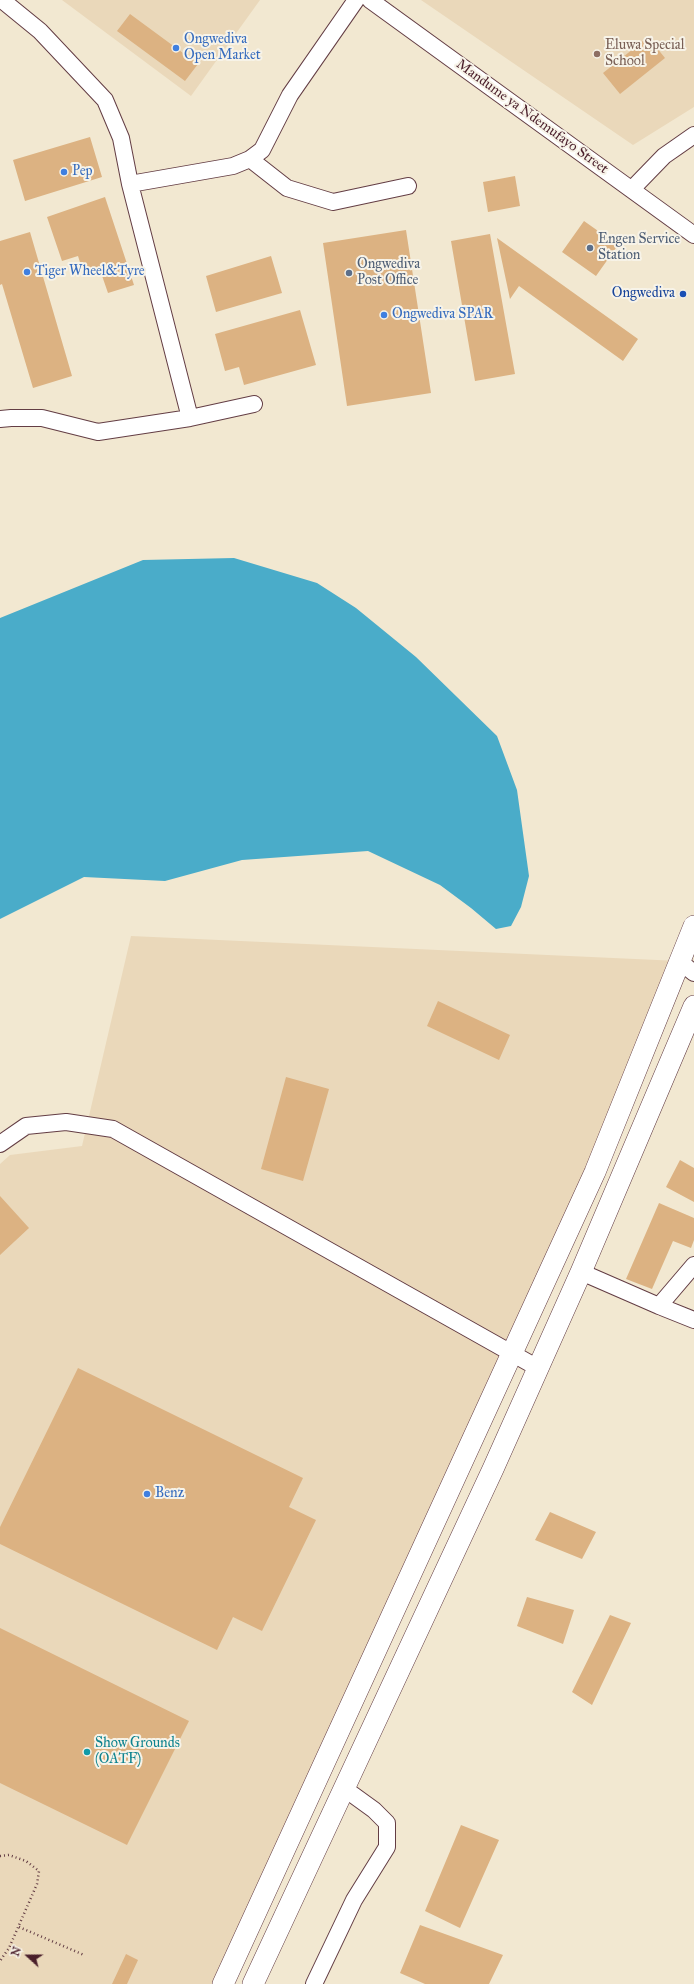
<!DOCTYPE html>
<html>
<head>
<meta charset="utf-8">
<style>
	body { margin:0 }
	#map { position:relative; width:694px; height:1984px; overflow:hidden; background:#f2e8d1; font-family:"IM FELL Great Primer",serif }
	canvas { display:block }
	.north { position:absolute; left:8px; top:1936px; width:40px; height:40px; -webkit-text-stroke:3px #f7f3e8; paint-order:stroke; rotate:291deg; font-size:11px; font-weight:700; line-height:16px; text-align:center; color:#4a1f2b }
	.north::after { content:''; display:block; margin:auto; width:14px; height:18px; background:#4a1f2b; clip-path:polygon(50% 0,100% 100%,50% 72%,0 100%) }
</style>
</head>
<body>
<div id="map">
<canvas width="694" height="1984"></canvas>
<div class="north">N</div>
</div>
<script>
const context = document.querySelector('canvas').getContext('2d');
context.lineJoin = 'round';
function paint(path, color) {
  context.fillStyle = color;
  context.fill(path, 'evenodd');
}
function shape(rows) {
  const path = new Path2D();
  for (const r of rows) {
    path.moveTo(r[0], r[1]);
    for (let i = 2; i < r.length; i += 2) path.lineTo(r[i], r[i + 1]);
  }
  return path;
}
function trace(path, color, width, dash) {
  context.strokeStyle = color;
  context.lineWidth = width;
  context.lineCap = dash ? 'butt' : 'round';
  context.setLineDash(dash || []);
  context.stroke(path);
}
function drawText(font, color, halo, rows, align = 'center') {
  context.font = font + ' "IM FELL Great Primer",serif';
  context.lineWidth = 4;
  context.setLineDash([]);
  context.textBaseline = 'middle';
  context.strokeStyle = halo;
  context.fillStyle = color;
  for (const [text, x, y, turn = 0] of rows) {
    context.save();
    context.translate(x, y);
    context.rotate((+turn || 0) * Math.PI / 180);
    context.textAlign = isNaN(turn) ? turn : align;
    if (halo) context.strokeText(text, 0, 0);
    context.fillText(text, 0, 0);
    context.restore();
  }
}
paint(shape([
	[62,0,260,0,191,96],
	[421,0,694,0,694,107,633,145],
	[131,936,679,961,225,1984,0,1984,0,1164,10,1155,82,1146]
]), '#ead8ba');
paint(shape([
	[234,558,317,583,356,608,416,657,497,736,517,790,529,876,521,907,511,926,496,929,471,908,440,885,368,851,242,860,165,881,84,877,0,919,0,618,143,560]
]), '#4aacc9');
paint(shape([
	[130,14,198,64,185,81,117,31],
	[648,37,665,58,620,94,603,73],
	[90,137,102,177,25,201,13,160],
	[515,176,520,206,488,212,483,182],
	[105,197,134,285,108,293,100,270,84,275,78,256,62,261,47,217],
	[584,221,618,245,596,276,562,252],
	[406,230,431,393,347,406,323,243],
	[30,232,72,376,33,388,2,284,0,285,0,241],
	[490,234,515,374,475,381,451,241],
	[497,238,638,339,623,361,519,286,510,299],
	[271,256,282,293,216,312,206,276],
	[300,310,316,365,244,385,239,367,225,371,215,334],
	[438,1001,510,1035,499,1060,427,1026],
	[286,1077,329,1089,303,1181,261,1169],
	[680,1160,694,1168,694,1202,666,1187],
	[0,1196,29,1228,0,1255],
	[659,1203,694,1218,694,1240,691,1248,673,1241,652,1289,626,1279],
	[78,1368,303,1478,289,1507,316,1520,262,1631,233,1617,217,1650,0,1544,0,1527],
	[550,1512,596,1532,582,1559,535,1540],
	[527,1597,574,1610,563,1644,517,1626],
	[610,1615,631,1623,592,1705,572,1692],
	[0,1628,189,1721,127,1845,0,1783],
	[461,1825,499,1840,460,1928,425,1911],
	[420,1925,503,1955,489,1984,425,1984,400,1973],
	[126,1954,138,1960,127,1984,112,1984]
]), '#dcb282');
const minor = shape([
	[2,0,40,31,105,100,121,138,130,184,190,418],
	[370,0,694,235],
	[250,159,287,188,333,202,408,186],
	[130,184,233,166,250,159,262,150,290,95,356,0],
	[632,189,664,156,694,135],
	[0,419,11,418,42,418,98,432,190,418,254,404],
	[679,961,694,973],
	[0,1144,26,1126,66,1122,113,1129,538,1368],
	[581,1272,659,1306,694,1265],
	[659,1306,694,1320],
	[314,1984,354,1900,387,1847,387,1823,374,1810,345,1789]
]);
const major = shape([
	[223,1984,595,1172,694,926],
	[253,1984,493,1469,581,1272,694,1006]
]);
trace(minor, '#633d44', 18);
trace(major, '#633d44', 22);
trace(shape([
	[0,1856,9,1855,26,1861,39,1871,37,1884,9,1948,0,1961],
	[19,1927,84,1955]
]), '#633d44', 2.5, [1, 3]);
trace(minor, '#fff', 16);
trace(major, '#fff', 21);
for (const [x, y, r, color] of [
	[176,48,4,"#3f7fe0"],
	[597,54,4,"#8d6e63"],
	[64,172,4,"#3f7fe0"],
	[590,248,4,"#5c6f8a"],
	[27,272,4,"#3f7fe0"],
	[349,273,4,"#5c6f8a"],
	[683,294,4,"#1a4fb4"],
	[384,315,4,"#3f7fe0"],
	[147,1494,4,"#3f7fe0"],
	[87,1752,4,"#0f9aa8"]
]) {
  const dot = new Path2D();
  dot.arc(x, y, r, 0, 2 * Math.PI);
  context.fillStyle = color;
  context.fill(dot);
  trace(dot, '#f7f3e8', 1.5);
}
drawText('14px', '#366cbe', '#f7f3e8', [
	["Ongwediva",184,40],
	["Open Market",184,56],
	["Pep",72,172],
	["Tiger Wheel&Tyre",35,272],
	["Ongwediva SPAR",392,315],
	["Benz",155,1494]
], 'left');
drawText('14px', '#785e54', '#f7f3e8', [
	["Eluwa Special",605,46],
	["School",605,62]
], 'left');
drawText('14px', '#4a1f2b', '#f7f3e8', [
	["Mandume ya Ndemufayo Street",532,117,36]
]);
drawText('14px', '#4e5e75', '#f7f3e8', [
	["Engen Service",598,240],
	["Station",598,256],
	["Ongwediva",357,265],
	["Post Office",357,281]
], 'left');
drawText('14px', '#164399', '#f7f3e8', [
	["Ongwediva",675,294]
], 'right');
drawText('14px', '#0d838f', '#f7f3e8', [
	["Show Grounds",95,1744],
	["(OATF)",95,1760]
], 'left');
</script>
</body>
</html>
